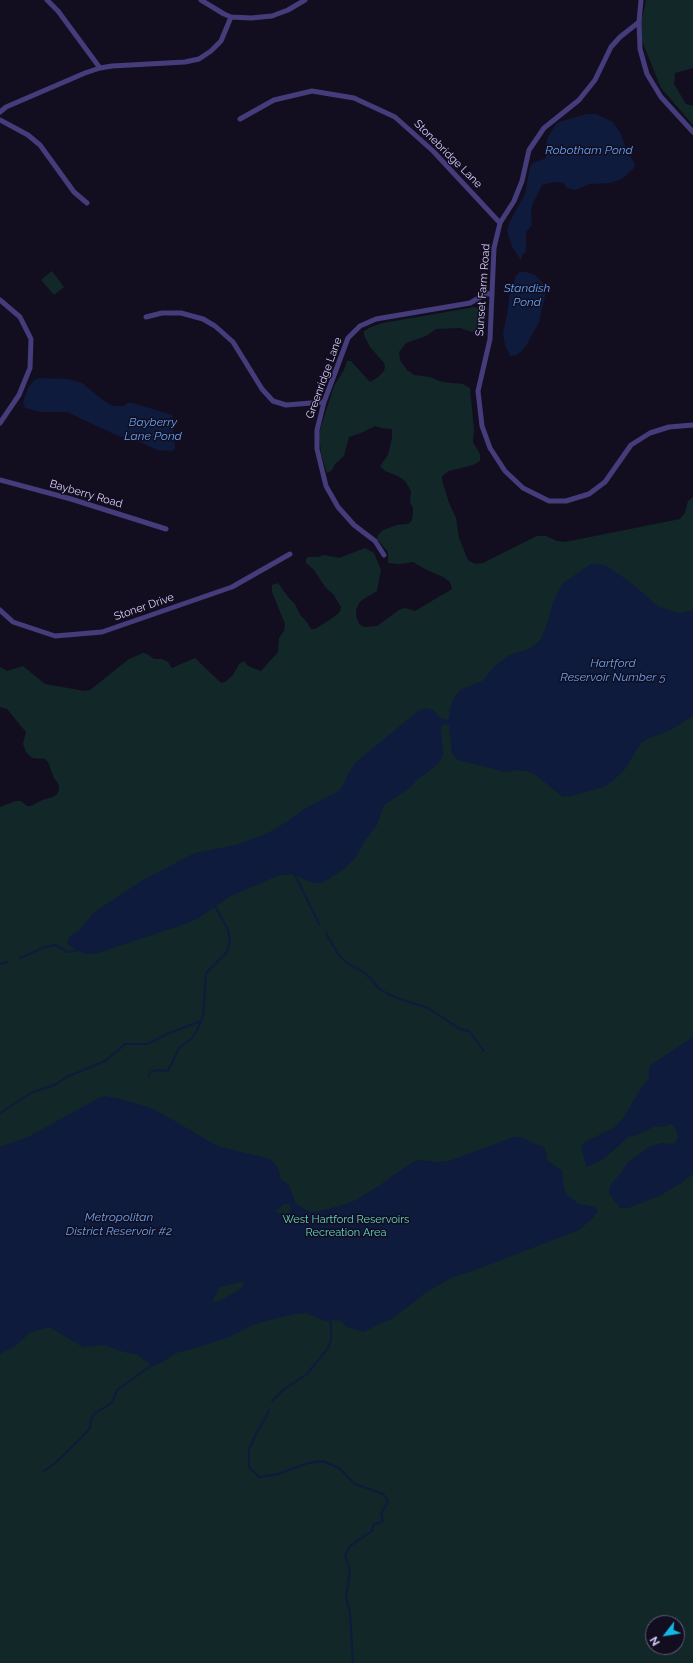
<!DOCTYPE html>
<html>
<head>
<meta charset="utf-8">
<style>
	body { margin:0 }
	#map { position:relative; width:693px; height:1663px; overflow:hidden; background:#130e1f; font-family:Raleway,sans-serif }
	canvas { display:block }
	.north { position:absolute; left:645px; top:1615px; width:40px; height:40px; box-sizing:border-box; background:#130e1f; border:1px solid #625b77; border-radius:50%; rotate:239deg; font-size:11px; font-weight:700; line-height:16px; text-align:center; color:#d9cffc }
	.north::after { content:''; display:block; margin:auto; width:14px; height:18px; background:#10bae7; clip-path:polygon(50% 0,100% 100%,50% 72%,0 100%) }
</style>
</head>
<body>
<div id="map">
<canvas width="693" height="1663"></canvas>
<div class="north">N</div>
</div>
<script>
const context = document.querySelector('canvas').getContext('2d');
context.lineJoin = 'round';
function paint(path, color) {
  context.fillStyle = color;
  context.fill(path, 'evenodd');
}
function shape(rows) {
  const path = new Path2D();
  for (const r of rows) {
    path.moveTo(r[0], r[1]);
    for (let i = 2; i < r.length; i += 2) path.lineTo(r[i], r[i + 1]);
  }
  return path;
}
function trace(path, color, width, dash) {
  context.strokeStyle = color;
  context.lineWidth = width;
  context.lineCap = dash ? 'butt' : 'round';
  context.setLineDash(dash || []);
  context.stroke(path);
}
function drawText(font, color, halo, rows, align = 'center') {
  context.font = font + ' Raleway,sans-serif';
  context.lineWidth = 3;
  context.setLineDash([]);
  context.textBaseline = 'middle';
  context.strokeStyle = halo;
  context.fillStyle = color;
  for (const [text, x, y, turn = 0] of rows) {
    context.save();
    context.translate(x, y);
    context.rotate((+turn || 0) * Math.PI / 180);
    context.textAlign = isNaN(turn) ? turn : align;
    if (halo) context.strokeText(text, 0, 0);
    context.fillText(text, 0, 0);
    context.restore();
  }
}
paint(shape([
	[646,0,693,0,693,68,675,73,674,84,686,104,693,106,693,125,661,88,640,36,639,23,643,15],
	[52,271,64,287,54,295,41,280],
	[475,307,483,311,477,331,472,332,460,328,436,329,426,336,406,343,399,352,400,360,407,370,414,375,430,377,442,382,463,384,470,388,474,430,473,442,480,454,480,461,473,465,449,471,442,476,442,480,449,503,456,518,459,538,468,560,475,564,483,563,537,536,546,536,557,541,565,542,680,519,685,513,688,501,693,497,693,1663,0,1663,0,807,16,801,21,801,27,806,31,806,42,800,53,797,57,794,59,790,59,785,54,778,48,762,45,759,32,758,26,752,23,744,26,732,7,709,0,707,0,667,7,671,23,666,45,684,85,691,90,690,129,659,143,653,147,654,154,659,162,659,168,662,172,668,195,658,221,683,225,682,233,675,239,664,244,661,248,666,261,671,278,652,279,638,284,631,285,624,272,592,272,585,278,583,288,597,295,604,300,615,306,621,311,629,315,629,331,619,340,612,341,607,333,594,326,588,314,570,306,563,306,559,308,557,318,557,324,555,339,558,365,548,374,553,381,570,377,591,362,600,359,603,356,610,356,616,359,624,364,627,377,626,399,610,405,608,415,611,452,589,450,582,443,577,427,570,413,562,399,564,388,563,388,552,377,539,378,535,383,530,397,525,408,524,411,522,413,515,413,508,410,502,411,491,405,481,398,476,385,471,380,466,388,455,392,438,392,429,381,428,375,426,361,433,349,437,344,456,335,464,332,470,327,473,321,454,319,433,334,386,344,370,347,361,351,361,370,382,377,378,384,371,385,367,384,363,370,347,364,335,364,331,371,327,383,323],
	[653,1623,677,1623,677,1647,653,1647]
]), '#122728');
paint(shape([
	[587,114,596,114,613,122,621,134,627,151,635,164,633,169,622,179,611,183,590,184,575,190,567,188,564,183,554,182,542,185,532,205,531,212,532,225,526,232,526,251,522,255,521,260,512,247,507,230,510,221,525,194,530,168,533,163,546,158,546,147,547,139,556,124,559,122],
	[520,272,526,272,535,275,542,282,546,292,539,322,526,346,517,355,510,356,505,345,503,333,507,315,510,292,516,276],
	[39,378,67,379,82,383,104,401,113,406,124,406,127,403,133,403,172,415,175,449,172,451,157,450,142,443,116,435,67,412,41,412,25,408,23,403,28,388,34,380],
	[591,564,605,565,630,582,659,607,680,613,693,610,693,716,669,731,649,738,641,743,626,768,614,780,604,787,571,796,563,797,537,776,530,772,518,770,505,772,458,760,452,754,449,725,443,724,441,727,443,754,441,760,437,765,418,779,409,789,384,805,377,825,366,839,356,857,344,869,322,883,314,883,291,874,277,876,231,896,200,917,188,923,101,952,93,954,85,954,70,946,67,943,70,936,80,929,93,913,143,880,195,853,236,845,266,834,288,821,304,809,337,792,342,787,349,772,356,762,418,711,426,708,433,710,442,719,447,720,449,718,450,709,453,699,460,690,482,681,496,665,509,655,529,649,535,645,541,639,547,624,553,602,563,583],
	[693,1037,693,1174,681,1183,659,1196,628,1208,620,1208,612,1198,609,1192,611,1184,621,1173,627,1163,649,1147,661,1143,671,1144,675,1143,678,1137,676,1129,671,1124,662,1127,655,1126,637,1135,628,1137,605,1158,596,1163,586,1167,581,1146,587,1141,614,1128,624,1117,641,1088,649,1078,649,1067,652,1064],
	[105,1096,121,1099,151,1108,168,1117,212,1143,221,1147,270,1159,278,1168,281,1179,289,1185,296,1204,310,1212,315,1212,340,1206,356,1200,380,1185,414,1161,419,1160,437,1162,449,1161,514,1137,521,1137,537,1145,541,1145,545,1148,547,1160,562,1171,564,1189,568,1196,579,1204,595,1207,598,1211,592,1219,579,1230,470,1272,453,1277,428,1291,393,1318,363,1332,347,1327,341,1321,337,1320,325,1321,306,1313,294,1314,255,1324,229,1337,193,1349,176,1353,161,1363,153,1366,136,1354,124,1352,104,1345,83,1347,51,1328,47,1328,31,1332,15,1346,0,1354,0,1147,30,1136,97,1099],
	[284,1204,289,1204,291,1208,290,1212,284,1215,276,1212],
	[241,1282,244,1283,242,1288,220,1301,213,1302,213,1300,220,1287]
]), '#0e1b3d');
trace(shape([
	[294,873,319,924],
	[326,933,338,954,347,963,365,973,380,989,388,994,400,999,428,1008,460,1029,469,1031,484,1051],
	[20,958,45,947,55,945,68,952,80,950],
	[0,964,7,962],
	[148,1076,151,1072,157,1070,168,1071,179,1048,192,1038,197,1030,201,1021],
	[0,1113,33,1092,57,1084,64,1078,105,1061,125,1044,148,1044,167,1034,201,1021,203,1016,206,973,227,952,230,942,228,930,215,906],
	[272,1401,283,1390,307,1374,328,1348,331,1340,331,1325,330,1320],
	[269,1410,266,1417,256,1434,249,1450,249,1467,259,1477,278,1474,308,1463,323,1461,339,1468,355,1484,383,1494,388,1501,381,1514,383,1521,373,1525,372,1531,350,1546,345,1556,350,1571,346,1598,350,1612,353,1663],
	[44,1471,53,1465,78,1441,90,1428,91,1419,95,1413,112,1403,117,1390,152,1365]
]), '#0e1b3d', 2);
trace(shape([
	[47,0,58,11,100,68],
	[201,0,224,14,231,17],
	[641,0,639,22,640,49,647,74,661,97,693,132],
	[639,22,620,37,611,47,595,80,579,100,544,128,529,150,522,181,514,201,500,223,494,248,490,339,478,391,482,426,490,448,505,471,523,488,549,501,566,501,589,494,605,482,631,445,650,433,669,427,693,425],
	[0,112,6,107,85,73,100,68,112,66,185,62,199,59,211,51,221,41,231,17,251,18,272,16,288,10,305,0],
	[240,119,274,100,312,91,354,98,395,117,433,151,500,223],
	[0,120,28,135,40,145,74,192,87,203],
	[0,300,20,317,31,339,30,368,19,395,0,423],
	[146,317,162,313,181,313,203,319,215,326,233,342,262,389,273,401,286,405,324,402],
	[0,480,71,499,166,529],
	[384,555,375,541,354,525,338,507,326,486,317,449,317,430,324,402,348,338,360,326,376,319,470,303,484,295,492,293],
	[0,610,13,622,55,636,102,632,232,587,290,554]
]), '#453c7b', 5);
drawText('11px', '#d9cffc', '#130e1f', [
	["Stonebridge Lane",448,154,45],
	["Sunset Farm Road",483,290,-86],
	["Greenridge Lane",324,378,-70],
	["Bayberry Road",86,494,16],
	["Stoner Drive",144,607,-19]
]);
drawText('11px', '#61d6c5', '#130e1f', [
	["West Hartford Reservoirs",346,1220],
	["Recreation Area",346,1233]
]);
drawText('italic 12px', '#65a2f4', '#130e1f', [
	["Robotham Pond",589,150],
	["Standish",527,288],
	["Pond",527,302],
	["Bayberry",153,422],
	["Lane Pond",153,436],
	["Hartford",613,663],
	["Reservoir Number 5",613,677],
	["Metropolitan",119,1217],
	["District Reservoir #2",119,1231]
]);
</script>
</body>
</html>
